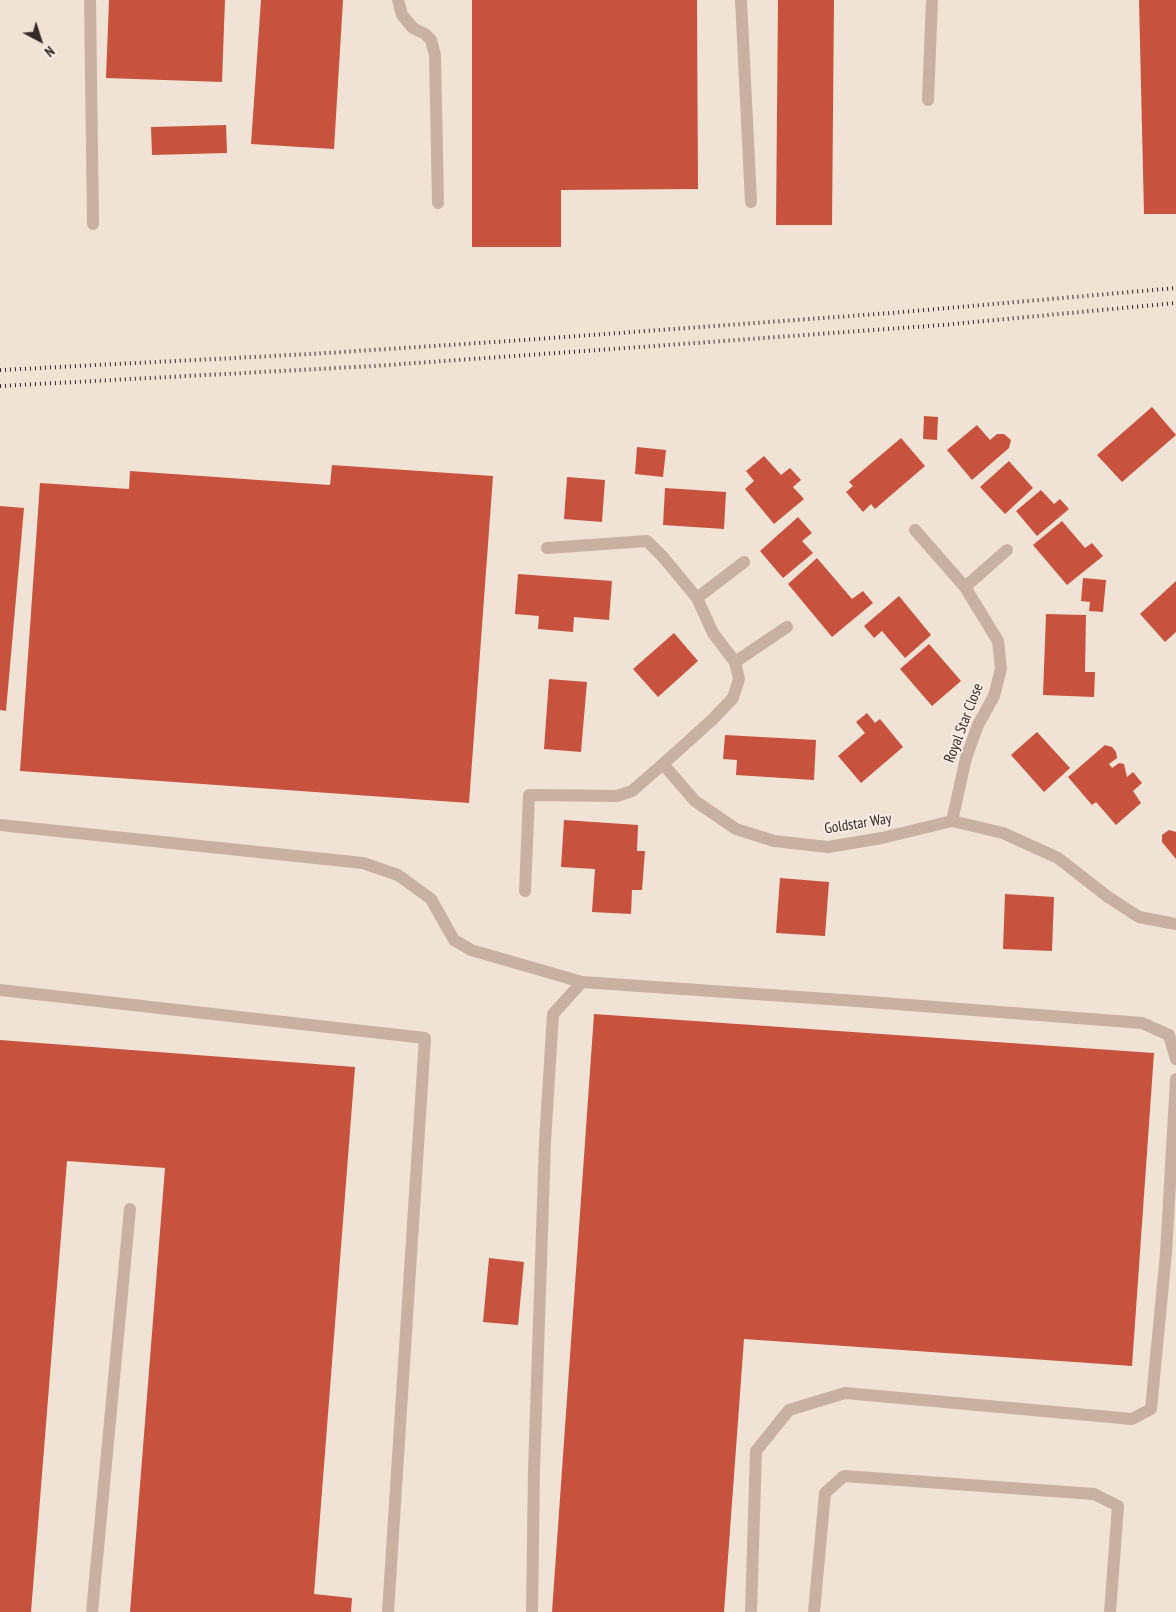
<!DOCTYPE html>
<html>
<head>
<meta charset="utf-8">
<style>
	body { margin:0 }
	#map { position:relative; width:1176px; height:1612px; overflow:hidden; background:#f1e2d6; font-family:"PT Sans Narrow",sans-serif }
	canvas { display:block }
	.north { position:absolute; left:15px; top:15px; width:50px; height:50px; -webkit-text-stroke:4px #f9ece2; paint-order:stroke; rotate:140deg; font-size:14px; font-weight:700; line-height:20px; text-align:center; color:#332825 }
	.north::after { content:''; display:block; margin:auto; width:18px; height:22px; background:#332825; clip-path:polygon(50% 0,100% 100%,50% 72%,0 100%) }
</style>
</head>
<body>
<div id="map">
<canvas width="1176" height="1612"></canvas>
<div class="north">N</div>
</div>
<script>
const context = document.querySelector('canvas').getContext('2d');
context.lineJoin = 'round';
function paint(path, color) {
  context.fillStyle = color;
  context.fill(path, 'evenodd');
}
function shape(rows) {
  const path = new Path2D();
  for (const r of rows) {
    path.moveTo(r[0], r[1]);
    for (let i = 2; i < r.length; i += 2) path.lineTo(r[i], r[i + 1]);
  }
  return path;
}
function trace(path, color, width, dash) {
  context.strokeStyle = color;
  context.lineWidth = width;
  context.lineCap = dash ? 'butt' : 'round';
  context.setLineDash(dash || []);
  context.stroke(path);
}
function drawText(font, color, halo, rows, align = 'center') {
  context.font = font + ' "PT Sans Narrow",sans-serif';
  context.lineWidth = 4;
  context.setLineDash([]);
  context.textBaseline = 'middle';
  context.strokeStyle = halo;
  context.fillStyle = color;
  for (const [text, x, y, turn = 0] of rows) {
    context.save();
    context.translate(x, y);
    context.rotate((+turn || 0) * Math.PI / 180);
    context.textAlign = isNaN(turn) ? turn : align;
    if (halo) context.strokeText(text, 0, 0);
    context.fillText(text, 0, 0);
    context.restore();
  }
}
paint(shape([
	[109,0,225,0,222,82,106,78],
	[261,0,343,0,334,149,251,144],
	[472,0,697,0,698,189,561,190,561,247,472,247],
	[778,0,834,0,832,225,776,225],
	[1139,0,1176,0,1176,214,1144,214],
	[226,125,227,153,152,155,151,127],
	[1152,407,1176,435,1122,482,1097,455],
	[924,416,938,417,937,440,923,439],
	[977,425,990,440,997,434,1004,434,1011,440,1009,448,972,480,947,450],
	[901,438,925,466,875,509,871,504,863,512,846,492,853,486,849,482],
	[637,447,666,450,663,477,635,474],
	[764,456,781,475,790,468,801,480,793,487,804,499,774,524,745,489,754,481,746,471],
	[1009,461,1033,488,1005,514,980,487],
	[332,465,493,476,469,803,20,771,40,483,129,489,130,471,330,485],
	[567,477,605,480,602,522,564,519],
	[665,488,726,492,724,529,663,525],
	[1041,490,1054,504,1060,499,1069,509,1037,536,1016,511],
	[0,506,24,508,6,711,0,710],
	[798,517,812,533,802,541,813,553,783,578,760,551],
	[1062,521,1085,548,1092,543,1103,556,1067,585,1033,545],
	[817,558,852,599,863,591,873,603,832,637,788,584],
	[518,574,612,581,609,620,574,617,573,632,538,629,539,616,515,614],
	[1083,578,1106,580,1103,612,1089,611,1090,602,1081,601],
	[1176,581,1176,632,1165,642,1140,614],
	[899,596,931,635,905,658,882,631,874,638,864,626],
	[1046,614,1086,615,1085,672,1095,672,1094,697,1043,695],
	[674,633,698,661,658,697,633,669],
	[929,644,961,681,932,706,900,669],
	[549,679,587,682,581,752,544,749],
	[867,713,875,723,880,719,903,747,861,783,838,756,865,733,856,722],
	[1037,732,1070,768,1044,792,1011,755],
	[725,735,816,740,814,780,736,775,737,760,723,759],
	[1105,745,1112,747,1116,752,1117,758,1109,764,1112,768,1119,763,1124,764,1127,777,1133,772,1142,783,1133,791,1141,803,1116,825,1096,802,1092,805,1068,777],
	[564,820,638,825,637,851,645,851,642,890,632,890,631,914,592,912,595,869,561,867],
	[1169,830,1176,832,1176,859,1162,842,1162,835],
	[780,878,829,882,825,936,776,933],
	[1005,894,1054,897,1052,951,1003,949],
	[594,1014,1154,1053,1132,1366,744,1339,724,1612,552,1612],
	[0,1040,355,1067,314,1594,352,1598,351,1612,130,1612,165,1168,67,1161,31,1612,0,1612],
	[489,1258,524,1262,518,1325,483,1322]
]), '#c7533e');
trace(shape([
	[90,0,93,224],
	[398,0,402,15,413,28,425,34,431,40,435,55,438,203],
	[741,0,751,202],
	[928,100,932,0],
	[547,548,647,541,663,557],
	[0,825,363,863,398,875,431,899,454,940,471,950,582,982],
	[0,990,425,1038,388,1612],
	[92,1612,130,1209],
	[532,1612,534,1470,545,1142,553,1014,582,982,857,1001,1142,1023,1169,1035,1176,1059],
	[751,1612,756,1451,789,1410,845,1393,1132,1419,1151,1409,1166,1253,1176,1079],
	[814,1612,825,1493,844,1476,1094,1494,1118,1506,1110,1612]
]), '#c8b0a3', 12);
trace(shape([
	[915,530,965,587,998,641,1001,669,994,696,978,725,966,758,952,821],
	[663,557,697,598],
	[744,562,697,598,713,633,735,662,739,679,733,698,712,720,663,764,695,801,736,829,774,841,828,847,882,838,952,821,1003,833,1058,858,1108,897,1139,917,1176,924],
	[965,587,1007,550],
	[735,662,787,627],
	[525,891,529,795,617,796,632,791,663,764]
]), '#c8b0a3', 12);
trace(shape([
	[0,370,311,354,510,341,891,313,1176,288],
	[0,386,374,366,654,346,942,325,1176,303]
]), '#332825', 4, [1, 4]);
drawText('15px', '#332825', '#f9ece2', [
	["Royal Star Close",964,723,-69],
	["Goldstar Way",858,824,-9]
]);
</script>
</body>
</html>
